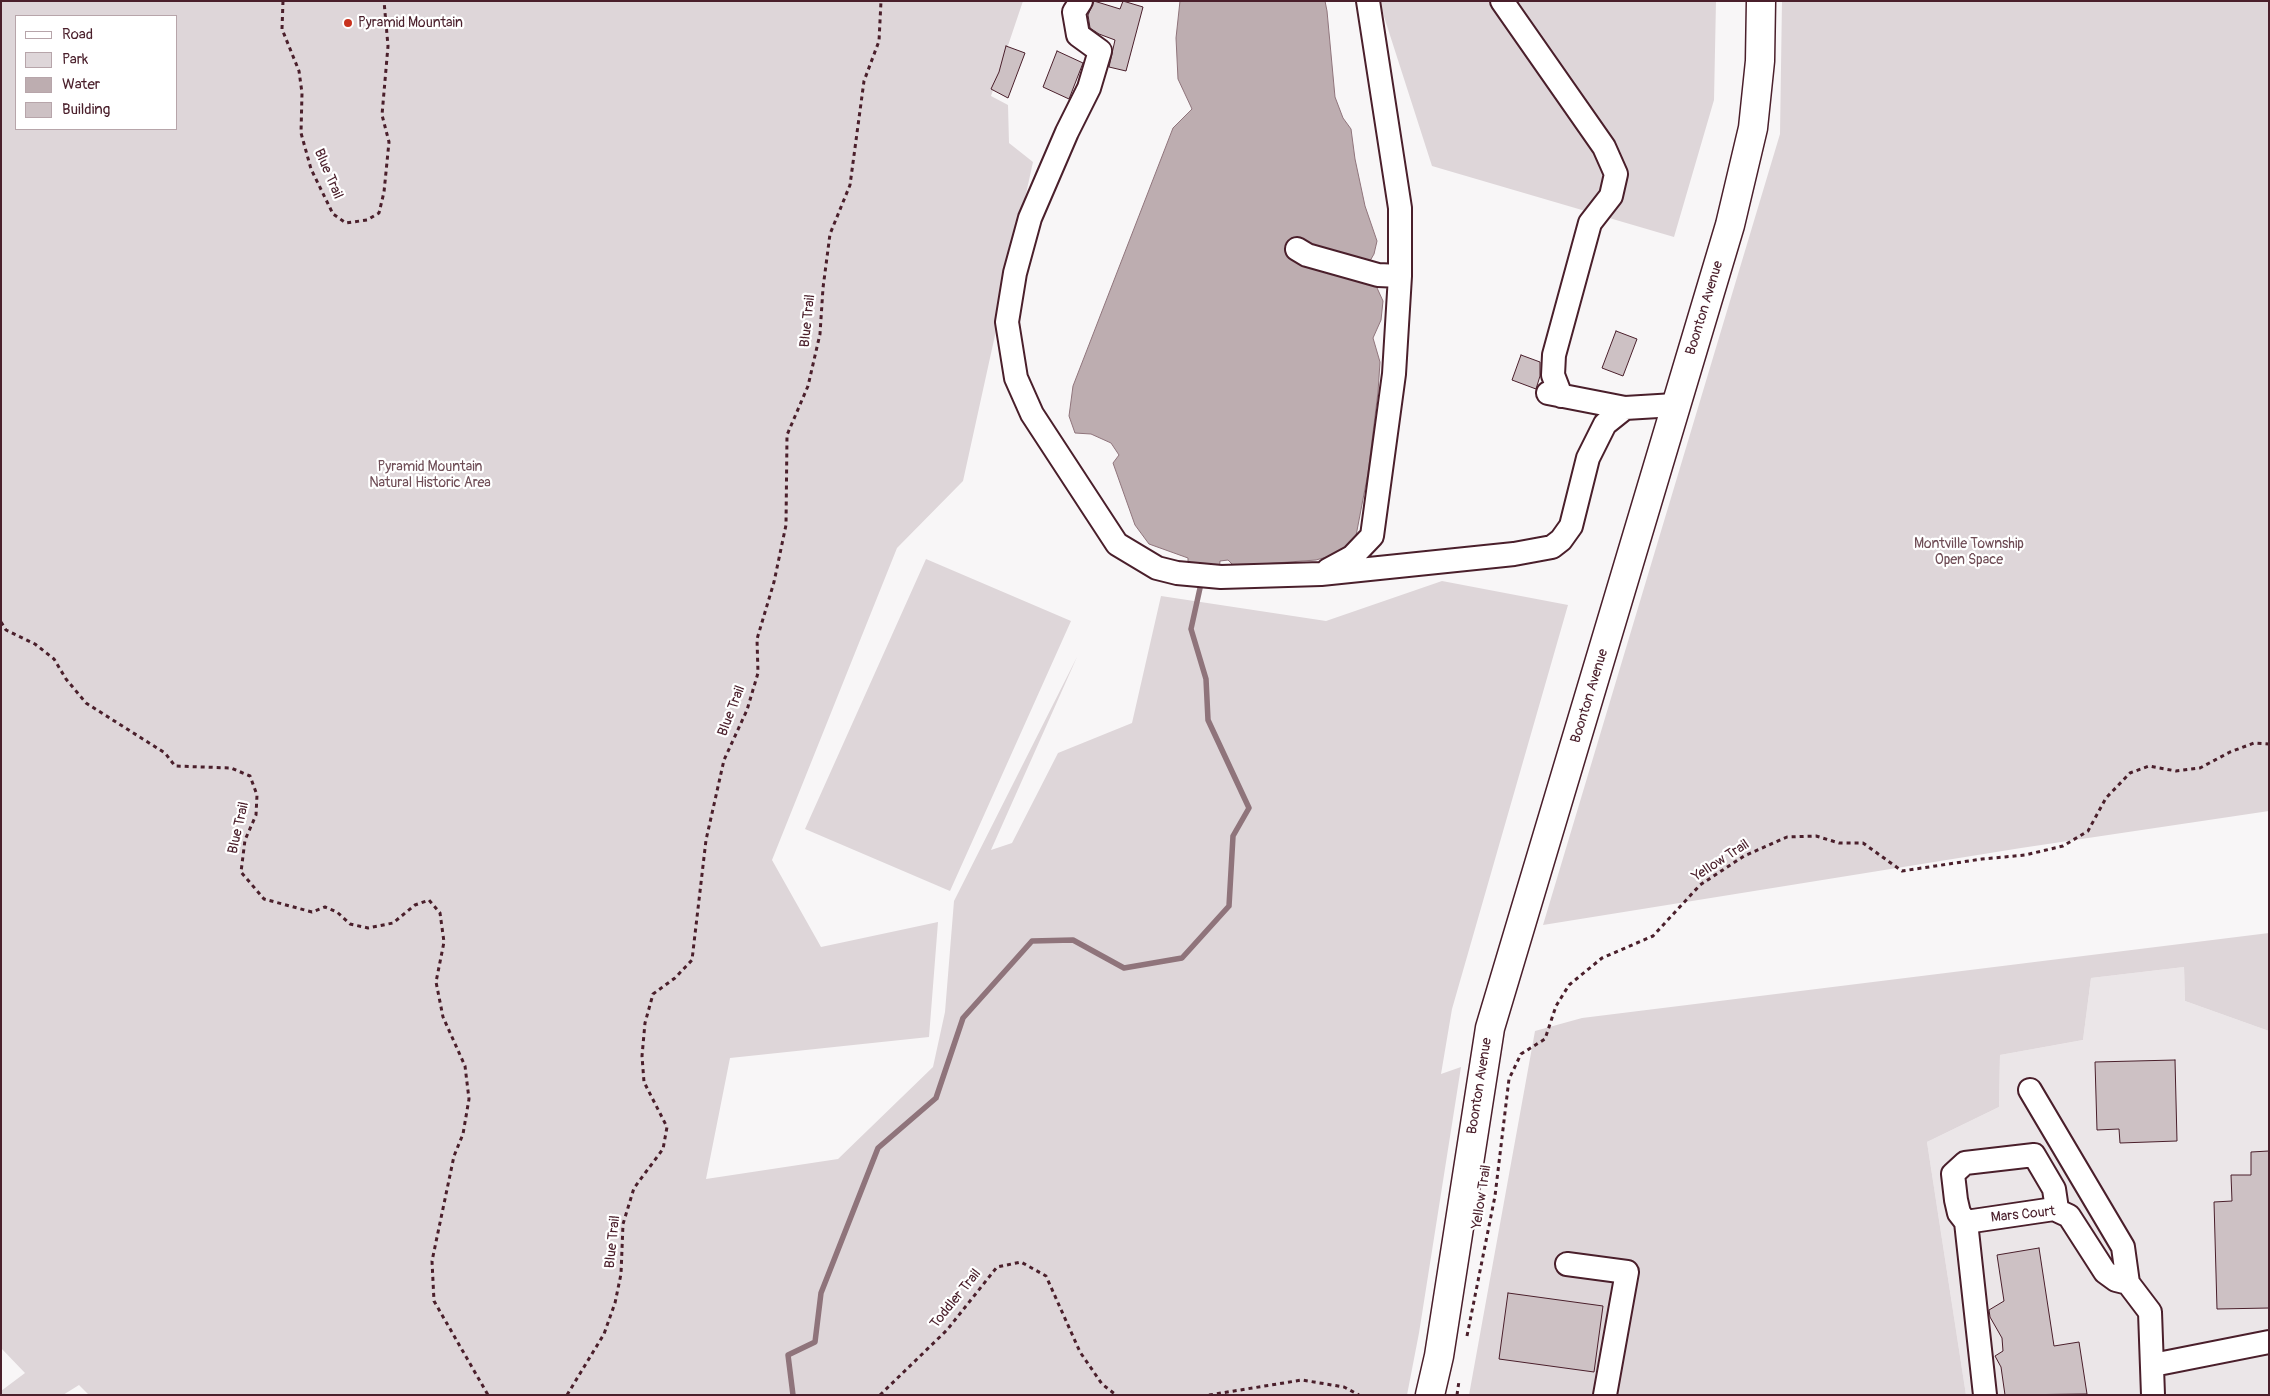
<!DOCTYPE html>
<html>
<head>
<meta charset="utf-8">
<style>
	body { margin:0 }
	#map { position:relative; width:2270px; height:1396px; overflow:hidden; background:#f8f6f7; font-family:Pangolin,sans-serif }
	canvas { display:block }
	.frame { position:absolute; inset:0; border:2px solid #4a1f2b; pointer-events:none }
	.legend { position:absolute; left:15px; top:15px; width:162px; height:115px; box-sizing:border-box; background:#fff; border:1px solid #b7a5aa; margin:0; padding:6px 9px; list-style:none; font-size:15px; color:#4a1f2b }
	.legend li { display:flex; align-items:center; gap:10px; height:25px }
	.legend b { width:25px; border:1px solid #b7a5aa }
</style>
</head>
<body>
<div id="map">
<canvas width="2270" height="1396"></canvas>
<div class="frame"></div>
<ul class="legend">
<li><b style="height:6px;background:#fff"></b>Road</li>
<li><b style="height:14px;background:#ded6d9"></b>Park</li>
<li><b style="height:14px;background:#bdadb0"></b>Water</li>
<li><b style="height:14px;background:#cdc1c4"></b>Building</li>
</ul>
</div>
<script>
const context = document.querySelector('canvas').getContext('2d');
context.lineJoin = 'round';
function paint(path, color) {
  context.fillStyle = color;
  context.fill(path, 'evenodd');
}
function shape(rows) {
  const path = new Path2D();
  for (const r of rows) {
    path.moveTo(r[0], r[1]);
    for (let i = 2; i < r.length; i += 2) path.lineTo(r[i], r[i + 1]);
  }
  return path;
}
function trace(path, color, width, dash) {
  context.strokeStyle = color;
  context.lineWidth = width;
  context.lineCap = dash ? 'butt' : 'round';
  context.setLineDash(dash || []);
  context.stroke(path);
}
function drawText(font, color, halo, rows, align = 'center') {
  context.font = font + ' Pangolin,sans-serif';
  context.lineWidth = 4.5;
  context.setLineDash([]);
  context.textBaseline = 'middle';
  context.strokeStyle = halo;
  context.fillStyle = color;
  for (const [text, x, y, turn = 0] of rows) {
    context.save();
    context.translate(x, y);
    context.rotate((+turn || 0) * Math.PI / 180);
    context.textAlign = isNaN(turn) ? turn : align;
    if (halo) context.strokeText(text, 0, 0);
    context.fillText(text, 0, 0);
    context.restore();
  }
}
paint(shape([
	[2184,967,2185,1001,2269,1031,2269,1395,1966,1395,1927,1142,1999,1107,2000,1055,2083,1040,2091,978]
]), '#ebe6e8');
paint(shape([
	[1,1,1023,1,991,96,1008,105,1009,143,1033,162,963,481,897,548,772,860,821,947,938,922,929,1037,730,1058,706,1179,838,1159,933,1067,945,1012,954,901,1077,657,991,850,1012,843,1058,753,1132,723,1161,596,1326,621,1442,581,1568,605,1452,1009,1441,1074,1461,1067,1419,1333,1407,1395,89,1395,79,1385,63,1395,1,1395,1,1391,25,1373,1,1348],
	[16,16,176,16,176,129,16,129],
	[1379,1,1716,1,1714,100,1674,237,1432,166],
	[1782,1,2269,1,2269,811,2021,848,1543,925,1780,134],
	[926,559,1071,621,950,891,805,829],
	[2269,933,2269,1031,2185,1001,2184,967,2091,978,2083,1040,2000,1055,1999,1107,1927,1142,1966,1395,1469,1395,1535,1031,1582,1018]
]), '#ded6d9');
const water = shape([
	[1180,1,1325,1,1327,11,1335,97,1343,118,1351,129,1355,159,1365,206,1377,241,1374,254,1367,266,1383,301,1381,320,1373,338,1380,362,1378,392,1368,473,1355,541,1337,554,1316,560,1234,566,1228,560,1220,561,1219,571,1188,569,1188,558,1149,544,1135,525,1113,463,1119,455,1111,443,1091,434,1075,433,1069,416,1073,386,1173,128,1192,109,1178,79,1176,38,1180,1]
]);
paint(water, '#bdadb0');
trace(water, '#8f747b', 1);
trace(shape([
	[793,1395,788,1355,815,1342,821,1293,878,1148,936,1098,963,1018,1032,941,1073,940,1124,968,1182,958,1229,906,1233,836,1249,808,1208,720,1206,679,1191,629,1202,579]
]), '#8f747b', 5.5);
const building = shape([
	[1094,1,1120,9,1123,1,1143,7,1126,71,1109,67,1115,40,1099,34,1090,28,1088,15,1094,1],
	[1006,46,1025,53,1008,98,991,89,999,72,1006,46],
	[1057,51,1083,63,1069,99,1043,87,1057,51],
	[1616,331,1637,339,1623,376,1602,368,1616,331],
	[1521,355,1540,362,1540,376,1536,389,1512,380,1521,355],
	[2175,1060,2177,1141,2120,1143,2119,1129,2097,1130,2095,1062,2175,1060],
	[2269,1151,2269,1308,2217,1309,2214,1202,2232,1201,2231,1175,2251,1175,2251,1152,2269,1151],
	[2039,1248,2054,1346,2079,1342,2087,1394,2005,1395,2001,1367,1995,1356,2003,1351,2002,1338,1990,1317,1989,1310,2004,1301,1997,1255,2039,1248],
	[1508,1293,1603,1306,1594,1372,1499,1359,1508,1293]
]);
paint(building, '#cdc1c4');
trace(building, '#4a1f2b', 1);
const minor = shape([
	[1081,1,1074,12,1078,35,1100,51,1089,88,1067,132,1030,218,1015,273,1007,322,1016,378,1032,414,1117,544,1157,568,1177,573,1221,577,1321,574,1514,554,1552,547,1561,540,1571,526,1588,458,1605,424,1625,408],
	[1502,1,1604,147,1616,174,1611,196,1590,223,1554,355,1553,375,1561,396],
	[1297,249,1307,255,1378,275,1400,276],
	[1548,393,1625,408,1675,405],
	[1328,570,1352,557,1372,536,1394,374,1400,276,1400,208,1368,1],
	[2030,1090,2123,1247,2128,1283],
	[1966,1222,1959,1213,1956,1200,1953,1174,1965,1163,2034,1155,2054,1189,2057,1209],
	[1567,1264,1627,1272,1605,1395],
	[2153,1365,2269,1342],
	[1985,1395,1966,1222,2054,1209,2069,1216,2105,1272,2116,1280,2128,1283,2150,1312,2153,1395]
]);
const major = shape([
	[1430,1395,1439,1356,1490,1028,1730,225,1753,128,1760,61,1761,1]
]);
trace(minor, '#4a1f2b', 26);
trace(major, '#4a1f2b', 31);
trace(shape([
	[283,1,282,29,299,71,302,93,301,133,311,169,333,214,346,223,367,220,379,213,384,192,389,142,382,115,388,46,384,1],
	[1,622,6,630,35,644,54,659,66,679,86,703,165,753,175,766,231,768,250,776,257,795,256,815,245,840,241,872,264,899,312,912,325,907,337,912,350,924,368,928,393,923,415,905,429,900,440,913,444,942,436,982,443,1017,465,1066,469,1099,463,1134,454,1156,432,1261,434,1301,488,1395],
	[1467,1336,1495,1196,1509,1079,1521,1054,1545,1039,1556,1006,1569,985,1602,958,1653,936,1700,885,1744,856,1787,837,1816,836,1839,843,1863,843,1902,871,1982,859,2025,855,2063,846,2088,831,2106,798,2130,773,2149,766,2176,771,2200,768,2230,752,2254,743,2269,744],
	[567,1395,604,1334,615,1303,621,1274,623,1224,634,1188,663,1149,667,1127,644,1082,642,1056,645,1023,653,994,675,978,692,960,706,840,724,760,747,710,758,673,757,639,774,582,786,525,787,435,808,386,820,334,823,288,830,234,850,185,864,81,879,41,881,1],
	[880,1395,947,1330,997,1267,1021,1262,1046,1276,1080,1352,1102,1384,1116,1395],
	[1209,1395,1302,1380,1344,1387,1359,1395],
	[1457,1395,1459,1381]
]), '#4a1f2b', 3, [4, 4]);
trace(minor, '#fff', 22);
trace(major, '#fff', 28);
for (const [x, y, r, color] of [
	[348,23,5,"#c8321e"]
]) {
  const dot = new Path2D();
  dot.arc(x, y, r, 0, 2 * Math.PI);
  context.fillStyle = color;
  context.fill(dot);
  trace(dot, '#fff', 2);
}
drawText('14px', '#4a1f2b', '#fff', [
	["Pyramid Mountain",358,23]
], 'left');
drawText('14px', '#4a1f2b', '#fff', [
	["Blue Trail",328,174,67],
	["Boonton Avenue",1705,308,-73],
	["Blue Trail",808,321,-84],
	["Boonton Avenue",1590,696,-73],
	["Blue Trail",732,711,-69],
	["Blue Trail",239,828,-77],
	["Yellow Trail",1721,861,-33],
	["Boonton Avenue",1480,1086,-81],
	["Yellow Trail",1482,1197,-81],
	["Mars Court",2023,1215,-6],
	["Blue Trail",613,1242,-84],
	["Toddler Trail",956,1299,-51]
]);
drawText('14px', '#6f4d56', '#fff', [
	["Pyramid Mountain",430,467],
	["Natural Historic Area",430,483],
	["Montville Township",1969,544],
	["Open Space",1969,560]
]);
</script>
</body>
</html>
